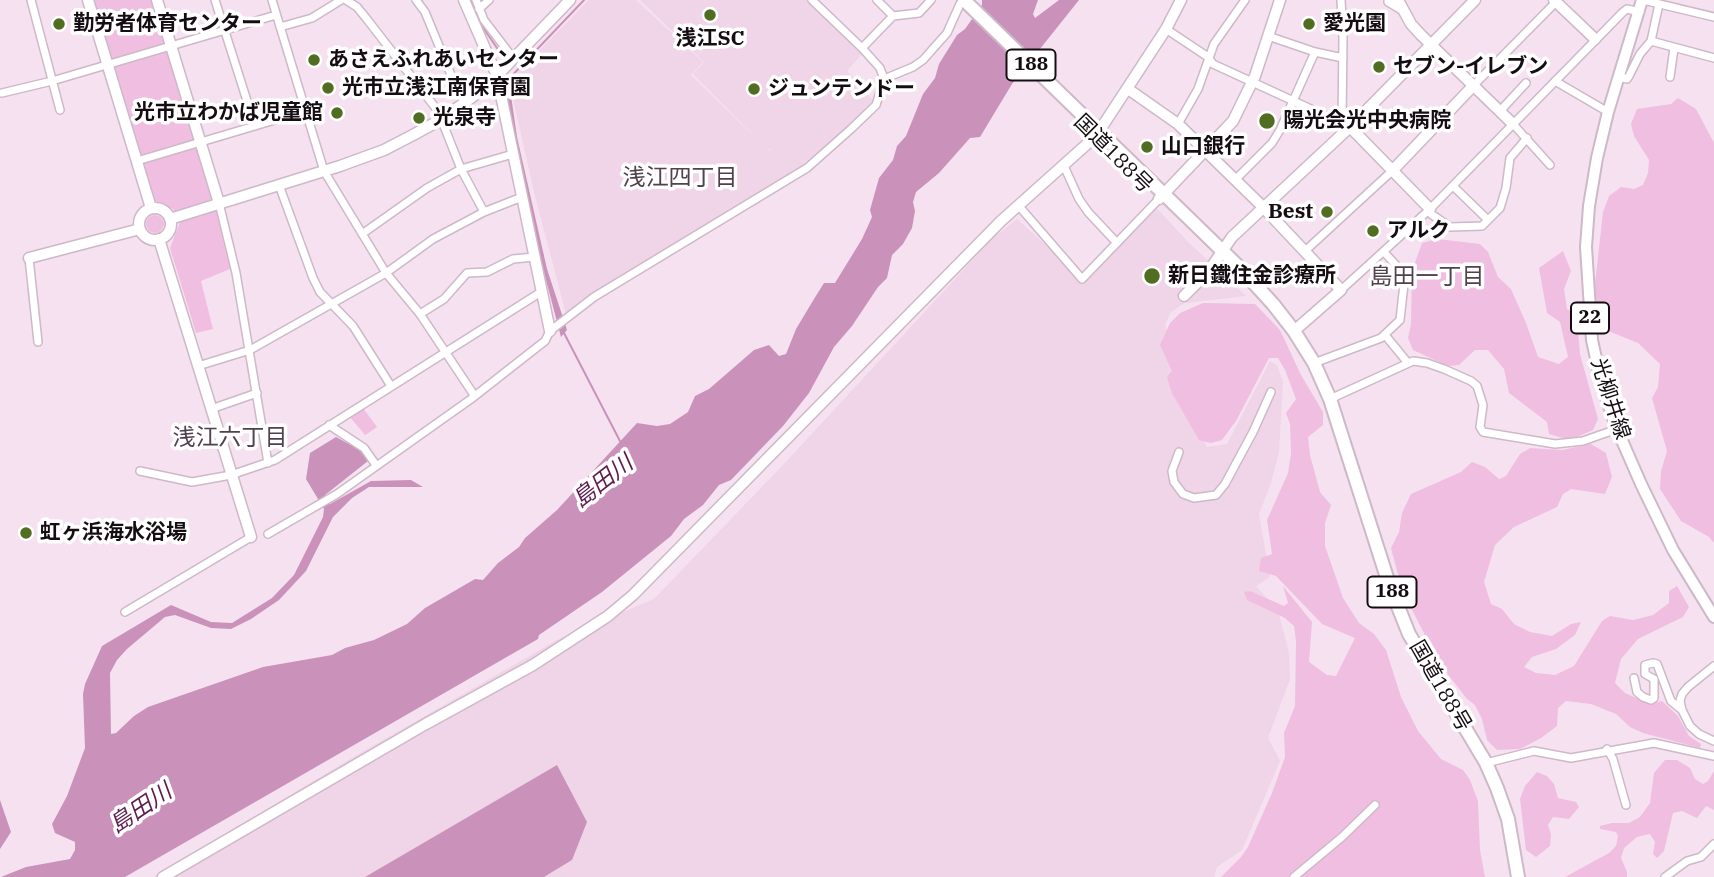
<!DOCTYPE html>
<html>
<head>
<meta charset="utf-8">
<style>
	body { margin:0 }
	canvas { display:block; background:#f6e1f0 }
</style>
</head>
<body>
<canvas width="1714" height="877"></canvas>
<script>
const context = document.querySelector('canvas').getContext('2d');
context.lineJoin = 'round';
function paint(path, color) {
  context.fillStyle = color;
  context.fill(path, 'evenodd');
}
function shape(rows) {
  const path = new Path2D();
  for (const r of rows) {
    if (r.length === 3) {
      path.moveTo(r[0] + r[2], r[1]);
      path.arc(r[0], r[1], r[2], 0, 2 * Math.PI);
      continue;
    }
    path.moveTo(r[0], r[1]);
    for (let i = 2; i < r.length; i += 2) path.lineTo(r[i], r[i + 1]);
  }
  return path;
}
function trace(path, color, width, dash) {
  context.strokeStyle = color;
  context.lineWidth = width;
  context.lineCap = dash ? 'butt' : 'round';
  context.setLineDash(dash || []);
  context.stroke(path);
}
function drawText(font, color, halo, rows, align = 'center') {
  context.font = font + ' "IBM Plex Serif","Noto Sans JP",serif';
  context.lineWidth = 7;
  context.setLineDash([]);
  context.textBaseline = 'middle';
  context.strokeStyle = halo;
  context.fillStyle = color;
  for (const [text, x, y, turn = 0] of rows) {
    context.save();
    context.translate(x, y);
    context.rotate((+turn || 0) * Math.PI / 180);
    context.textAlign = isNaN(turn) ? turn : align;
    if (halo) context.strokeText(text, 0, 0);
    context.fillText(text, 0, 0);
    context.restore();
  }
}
paint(shape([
	[589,0,636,0,703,62,691,75,769,151,772,147,768,150,693,74,704,62,640,0,808,0,863,53,847,71,873,100,847,128,805,162,800,157,805,164,592,294,566,314,535,196,509,81],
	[1154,205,1187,241,1246,296,1185,303,1171,312,1165,324,1181,394,1207,447,1227,444,1270,361,1277,365,1283,382,1279,452,1271,483,1259,514,1270,577,1256,586,1278,611,1289,653,1290,679,1268,738,1280,761,1242,850,1217,867,1214,877,544,877,572,860,556,766,365,877,153,877,357,755,559,639,654,599,783,465,993,238,1017,219,1082,278]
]), '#f0d4e7');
paint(shape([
	[93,0,153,0,216,211,230,269,201,281,213,329,196,333,170,248,180,222,173,209,153,200],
	[1678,98,1696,109,1714,143,1714,543,1709,537,1681,521,1660,489,1661,471,1667,451,1652,398,1658,387,1660,364,1638,343,1596,326,1578,330,1580,354,1598,419,1593,430,1570,440,1549,434,1547,422,1509,393,1504,369,1488,350,1475,350,1459,365,1448,366,1413,350,1408,338,1411,324,1412,271,1422,243,1437,239,1480,244,1488,252,1498,277,1511,289,1526,323,1538,357,1559,364,1568,357,1560,322,1547,313,1539,268,1563,251,1571,271,1564,289,1567,309,1577,315,1598,319,1595,284,1603,212,1609,196,1621,187,1634,189,1643,185,1648,173,1649,160,1634,136,1631,124,1637,109,1671,104],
	[155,224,9],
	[1203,303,1255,304,1280,330,1301,375,1323,412,1323,425,1308,437,1310,455,1320,492,1331,505,1325,523,1325,546,1343,598,1359,623,1374,634,1386,650,1401,697,1418,731,1441,759,1463,770,1470,780,1478,801,1480,850,1485,877,1221,877,1241,857,1248,847,1272,793,1285,757,1284,733,1295,706,1296,641,1294,626,1285,618,1247,600,1244,592,1250,591,1284,606,1288,603,1283,586,1312,622,1309,662,1327,675,1336,676,1355,638,1322,624,1276,576,1259,571,1261,558,1272,554,1267,520,1288,473,1291,454,1290,424,1286,413,1296,399,1285,370,1278,358,1269,358,1236,421,1222,440,1211,443,1199,440,1172,393,1167,377,1172,371,1160,345,1170,323,1180,313],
	[363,408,377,427,367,434,365,435,349,416],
	[1591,444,1606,453,1612,477,1605,494,1571,489,1563,494,1557,507,1514,527,1495,545,1484,582,1491,604,1502,609,1514,624,1530,632,1552,636,1571,624,1581,622,1575,635,1556,649,1532,657,1524,667,1536,673,1555,675,1574,666,1602,621,1610,616,1633,620,1653,615,1669,603,1669,591,1677,586,1689,607,1683,617,1638,639,1621,659,1615,683,1625,693,1641,700,1654,703,1662,701,1678,716,1689,736,1701,744,1700,748,1643,733,1630,727,1616,714,1591,704,1566,701,1558,708,1557,726,1541,738,1520,749,1497,750,1487,740,1482,719,1475,705,1467,699,1446,672,1427,639,1408,602,1397,571,1391,548,1399,532,1402,513,1411,494,1461,472,1472,462,1485,467,1499,479,1506,476,1520,454,1530,448,1562,450],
	[1665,760,1677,760,1690,768,1695,779,1703,784,1708,781,1714,771,1714,810,1706,806,1697,818,1682,811,1673,813,1664,851,1657,858,1653,854,1655,842,1650,834,1637,837,1624,848,1621,858,1627,872,1627,877,1565,877,1609,853,1616,846,1618,836,1616,832,1600,829,1600,826,1612,823,1629,823,1640,817,1650,803,1654,773],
	[1537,772,1547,776,1554,784,1558,798,1576,802,1579,807,1569,819,1553,817,1548,825,1551,835,1550,846,1536,857,1526,850,1520,799,1525,786]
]), '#f0bee1');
paint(shape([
	[982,0,1038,0,1033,14,1035,18,1059,0,1079,0,1012,84,980,137,970,138,939,173,916,192,913,202,915,211,912,228,903,244,892,255,887,278,878,287,852,326,834,347,809,393,783,426,731,480,719,485,703,505,684,519,671,536,602,592,539,635,538,639,125,877,1,877,26,867,70,859,75,850,75,842,55,833,52,824,67,796,85,748,83,694,85,684,102,646,171,605,211,622,232,623,272,598,294,575,323,517,324,509,306,479,310,453,336,437,360,450,368,461,325,495,330,504,371,481,411,480,423,487,369,487,352,498,333,517,306,571,279,600,251,619,231,629,211,628,175,615,165,617,127,649,117,660,110,673,111,734,116,733,134,716,148,707,263,667,332,655,345,648,374,640,407,624,425,608,475,579,483,580,498,563,519,547,525,538,557,510,637,423,657,426,670,424,688,412,695,396,709,389,754,350,769,345,779,356,786,354,796,329,814,299,824,283,835,283,862,239,872,217,870,210,879,178,893,160,897,146,906,136,923,94,935,78,939,64,957,35,965,29,982,5],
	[509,82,517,137,547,269,567,330,561,337,536,242,519,161,504,86],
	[557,765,587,822,572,860,544,877,365,877],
	[0,800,11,832,0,849]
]), '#ca92ba');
trace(shape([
	[471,0,478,20,501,54],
	[505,83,584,0],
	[564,333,621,443]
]), '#ca92ba', 2);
const street = shape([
	[31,0,60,110],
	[215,0,255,126],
	[272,0,324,171,386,273,420,314,474,395],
	[346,0,357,7,366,18,438,111,461,169,484,212],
	[416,0,425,12,456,87,466,103],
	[476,0,484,20,513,58],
	[877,0,893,16],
	[1341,0,1343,38,1342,123],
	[1394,0,1388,2,1403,11],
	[1643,0,1714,17],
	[479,9,489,0],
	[280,27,312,18,341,0],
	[1166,29,1208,57,1213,64,1350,127],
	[1268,36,1315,52,1343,58],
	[1651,41,1714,58],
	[862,48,893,16,919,13,931,0],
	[1619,77,1627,79,1629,76,1640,54,1651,41,1659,4],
	[1670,77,1674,48],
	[884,79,913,67,923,60,947,33,960,4],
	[1555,81,1608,112],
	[1474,85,1557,1],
	[2,93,52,81,276,15],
	[1500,111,1526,83],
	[1178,124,1198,89,1214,44,1245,0],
	[1513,124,1550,165],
	[137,161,305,111],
	[1064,166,1079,199,1088,212,1117,243],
	[1235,180,1272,143,1280,130,1315,52],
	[279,185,313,278,320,292,353,326,391,386],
	[1453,186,1488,220],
	[219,203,236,273,268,463],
	[1018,205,1082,279,1159,199],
	[1430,209,1431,214,1450,227,1482,226,1500,208,1506,188,1510,158,1527,138],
	[362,234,427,188,461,169,513,154],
	[1305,251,1392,171],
	[29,258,38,342],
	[1341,290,1430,209,1623,12,1627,9,1640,12],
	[420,314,444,299,467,273,487,272,513,259,534,257],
	[1385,335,1408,363],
	[1314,363,1381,338,1400,320,1405,275,1384,252],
	[198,366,250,350,386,273,433,239,484,212,522,197],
	[1330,399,1413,361,1427,363,1444,369,1471,381,1477,386,1483,405,1480,427,1483,432,1555,444,1583,441,1617,429],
	[211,409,257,393],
	[329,425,364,448,376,465],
	[1179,452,1172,471,1174,482,1183,494,1194,498,1216,495,1225,484,1253,432,1271,392],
	[140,471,192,482,231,475,275,460,541,292],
	[268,534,337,494,471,399,545,341,550,331,594,297,807,168,851,129,876,105,884,79,880,68,862,48,812,0],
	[125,612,251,537],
	[1714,666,1688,687,1682,694,1680,701,1682,710,1690,726,1699,734,1714,741],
	[1634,678,1637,692,1643,697,1651,700,1654,698,1654,679,1645,674,1645,665,1653,663,1657,664,1671,701,1682,710],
	[1607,749,1613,759,1626,805],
	[1486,763,1534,751,1571,758,1654,743,1714,756],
	[1294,877,1342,837,1375,805],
	[1665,877,1687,861,1701,857,1714,844]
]);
const secondary = shape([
	[88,0,151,208],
	[157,0,219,203],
	[464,0,497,76,550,331],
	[1398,0,1411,24,1421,35,1513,124],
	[1554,0,1595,39],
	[1128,89,1178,124,1263,207,1341,290,1294,331],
	[1350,127,1430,209],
	[1392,171,1474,85],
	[1159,199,1233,121,1255,76,1280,0],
	[155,224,16],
	[170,219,340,166,384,150,413,135,442,119,486,87,570,0],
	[159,239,251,537],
	[29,258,140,229],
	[1184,296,1208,272,1232,237,1350,127,1475,0],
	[163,877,424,725,533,665,608,616,633,595,1001,221,1096,136,1166,29,1181,0]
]);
const primary = shape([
	[1642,0,1608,112,1597,158,1589,206,1586,247,1592,340,1602,386,1617,429,1641,484,1673,550,1714,617]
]);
const highway = shape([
	[964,0,1240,268,1273,304,1294,331,1314,363,1330,399,1389,584,1409,634,1486,763,1497,788,1508,819,1518,877]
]);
trace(street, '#cdb9c7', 10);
trace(secondary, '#cdb9c7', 13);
trace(primary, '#cdb9c7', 14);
trace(highway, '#cdb9c7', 16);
trace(street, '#fff', 7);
trace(secondary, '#fff', 10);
trace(primary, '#fff', 10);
trace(highway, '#fff', 12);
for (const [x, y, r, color] of [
	[710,15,7,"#516d21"],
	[59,24,7,"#516d21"],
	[1309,24,7,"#516d21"],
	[314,60,7,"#516d21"],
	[1379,67,7,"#516d21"],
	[328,88,7,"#516d21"],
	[754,89,7,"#516d21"],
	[337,113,7,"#516d21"],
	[419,118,7,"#516d21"],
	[1267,121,9,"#516d21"],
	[1147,147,7,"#516d21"],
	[1327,212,7,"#516d21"],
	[1373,231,7,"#516d21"],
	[1152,276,9,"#516d21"],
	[26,533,7,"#516d21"]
]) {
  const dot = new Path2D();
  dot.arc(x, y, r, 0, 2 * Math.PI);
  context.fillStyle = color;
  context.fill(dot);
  trace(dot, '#fff', 2.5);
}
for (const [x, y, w] of [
	[1031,65,49],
	[1590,318,38],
	[1392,592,49]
]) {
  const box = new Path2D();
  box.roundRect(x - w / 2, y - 15.5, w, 31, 5);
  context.fillStyle = '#fff';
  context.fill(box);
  trace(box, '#140d12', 2);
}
drawText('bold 19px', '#140d12', null, [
	["188",1031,65],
	["22",1590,318],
	["188",1392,592]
]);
drawText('bold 21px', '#140d12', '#fff', [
	["勤労者体育センター",73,24],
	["愛光園",1323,24],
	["浅江SC",710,39,"center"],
	["あさえふれあいセンター",328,60],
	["セブン-イレブン",1393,67],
	["光市立浅江南保育園",342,88],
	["ジュンテンドー",768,89],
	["光市立わかば児童館",323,113,"right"],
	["光泉寺",433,118],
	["陽光会光中央病院",1283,121],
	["山口銀行",1161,147],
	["Best",1313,212,"right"],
	["アルク",1387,231],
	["新日鐵住金診療所",1168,276],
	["虹ヶ浜海水浴場",40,533]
], 'left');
drawText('21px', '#140d12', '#fff', [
	["国道188号",1113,154,45],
	["光柳井線",1610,399,72],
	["国道188号",1440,686,60]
]);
drawText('23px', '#52414d', '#fff', [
	["浅江四丁目",680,178],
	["島田一丁目",1427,277],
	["浅江六丁目",230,438]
]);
drawText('italic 23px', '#5e1b50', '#fff', [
	["島田川",603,482,-38],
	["島田川",141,809,-34]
]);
</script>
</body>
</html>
